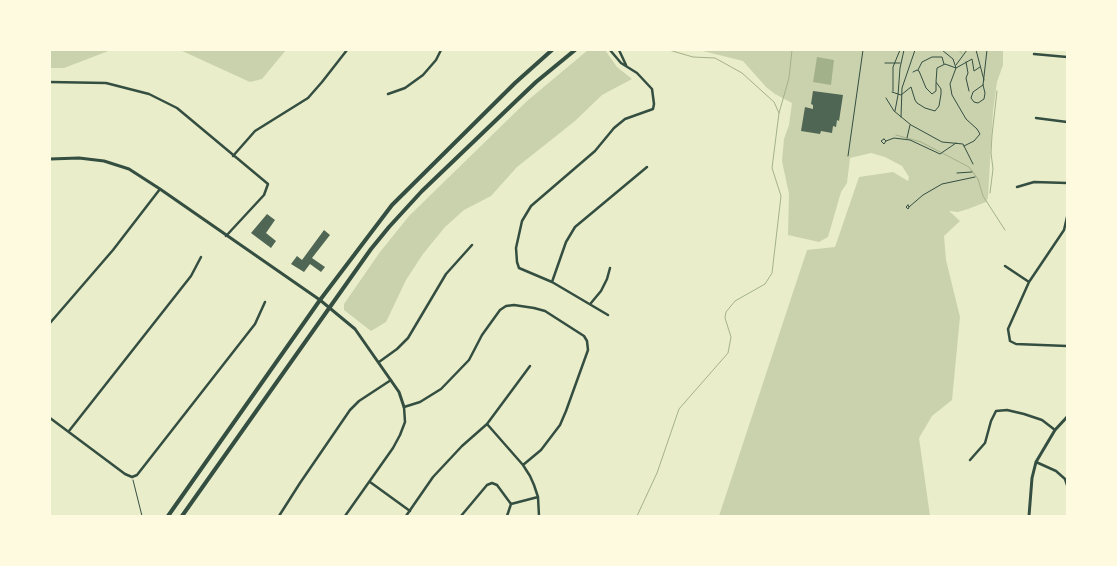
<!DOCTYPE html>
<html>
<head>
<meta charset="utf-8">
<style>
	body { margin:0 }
	#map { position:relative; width:1117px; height:566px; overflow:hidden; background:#e9edc9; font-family:"PT Sans Narrow",sans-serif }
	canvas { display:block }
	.frame { position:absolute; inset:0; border:51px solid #fefae0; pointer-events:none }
</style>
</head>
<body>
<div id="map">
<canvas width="1117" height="566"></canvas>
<div class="frame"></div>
</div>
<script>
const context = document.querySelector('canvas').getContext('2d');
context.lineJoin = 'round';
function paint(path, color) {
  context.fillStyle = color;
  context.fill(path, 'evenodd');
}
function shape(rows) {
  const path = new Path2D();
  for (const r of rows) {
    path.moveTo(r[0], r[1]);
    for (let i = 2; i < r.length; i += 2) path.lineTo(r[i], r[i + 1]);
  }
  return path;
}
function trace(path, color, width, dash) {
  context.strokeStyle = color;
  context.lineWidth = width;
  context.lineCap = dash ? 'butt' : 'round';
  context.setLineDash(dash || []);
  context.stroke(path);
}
paint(shape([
	[50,50,111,50,64,68,50,68],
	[180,50,286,50,262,79,250,82],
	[588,50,605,50,617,67,632,79,602,95,575,121,517,167,491,196,464,210,445,227,423,254,406,280,386,322,371,331,344,310,344,304,380,252,409,216,527,101],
	[699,50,1003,50,1003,65,997,82,993,111,988,197,986,202,968,209,958,212,949,211,960,221,944,236,946,260,960,317,952,400,932,416,919,438,930,516,719,516,807,250,835,247,859,177,893,172,908,181,909,177,902,166,885,157,871,153,850,158,847,183,841,192,828,237,819,242,788,235,789,194,782,161,784,139,789,125,792,103,775,94,766,87,743,61]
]), '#cad2ad');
paint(shape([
	[817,57,834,60,831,85,813,82]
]), '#a3b18a');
trace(shape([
	[959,50,962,54],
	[779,113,789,78,792,50],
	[896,135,921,142,969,167,978,179,983,196,1005,230],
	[990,193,993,169,991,153,992,135,997,91],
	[637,516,657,473,679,409,728,353,731,337,725,318,726,312,735,301,765,284,772,273,781,196,772,168,779,113,774,102,742,73,715,58,693,57,669,50]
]), '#a3b18a', 1);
paint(shape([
	[813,91,843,95,839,121,837,120,836,127,833,126,832,133,821,131,820,134,801,131,805,107,813,109,813,105,811,104],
	[267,214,275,220,266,233,276,241,271,248,251,233],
	[324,230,330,235,312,258,325,267,321,272,310,264,304,272,291,264,297,256,302,260]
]), '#4f6655');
trace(shape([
	[942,50,953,59,956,68,972,59,974,71,980,67],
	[976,50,984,80],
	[966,62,968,73,966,78,969,91],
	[885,63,900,63],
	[956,65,967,50],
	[918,70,922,62,932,57,942,57,944,64],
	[913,72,917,70,919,71,926,88,932,94,936,91,936,83],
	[983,85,985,93,984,99,978,103,974,102,971,98,973,92,983,85],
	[983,85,987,50],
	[893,91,893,67,900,50],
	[892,92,901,95,911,87,915,100,917,103,925,108,935,111,939,106,941,94,941,89,936,82,937,68,945,64,956,68,950,84,952,95,966,119,977,129,980,134,974,141,964,146],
	[886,98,894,111,911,125,942,142,963,144,973,164],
	[895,111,898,95,900,68,904,50],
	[901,117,902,88,915,50],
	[907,138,910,125],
	[884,139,886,141,884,144,881,141,884,139],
	[886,141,894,138,910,140,940,154,956,143],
	[957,173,972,172],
	[908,205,909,207,908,209,906,207,908,205],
	[909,207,923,195,942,184,975,177],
	[133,480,142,516]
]), '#344e41', 1);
trace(shape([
	[848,156,863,50]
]), '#344e41', 1);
trace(shape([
	[619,50,626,65],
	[1034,54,1067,57],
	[50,82,106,83,149,94,177,108,268,184,264,195,226,236],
	[388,94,405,88,423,75,436,60,441,50],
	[1036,118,1067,122],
	[233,156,255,131,308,98,322,82,347,50],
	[1017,187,1034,182,1067,183],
	[1067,217,1064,230,1029,282,1008,329,1010,341,1016,344,1067,346],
	[1005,266,1029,282],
	[552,282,566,242,575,227,647,167],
	[591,303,601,291,607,279,610,268],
	[608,315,552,282,519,268,517,262,516,248,522,221,531,206,595,151,614,128,625,119,653,109,654,104,652,89,637,73,621,63,610,50],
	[50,323,113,250,160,189],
	[379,362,397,349,408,338,446,274,472,245],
	[50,418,125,474,132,477,137,475,255,324,265,302],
	[487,424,523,465,530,476,534,485,538,497,539,516],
	[69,431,191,276,201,257],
	[970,460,985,443,991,421,996,411,1007,410,1024,414,1042,420,1055,430],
	[1036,462,1056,471,1065,479,1067,485],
	[370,482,410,511],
	[279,516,300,483,350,410,359,401,391,380],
	[345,516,393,448,400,435,405,422,404,407,420,402,441,389,469,360,482,335,500,310,506,306,514,305,534,308,545,311,584,336,587,341,588,350,566,411,560,425,541,450,523,465],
	[406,516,433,477,462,446,487,424,530,366],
	[461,516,487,485,492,483,497,485,511,504,538,497],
	[507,516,511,504]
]), '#344e41', 2.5);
trace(shape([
	[50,159,79,158,104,161,129,169,160,189,320,300,355,329,399,392,404,407],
	[1029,516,1032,478,1036,462,1055,430,1067,417]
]), '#344e41', 3);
trace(shape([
	[168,516,320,300,392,205,515,83,552,50],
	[182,516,371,249,389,227,422,191,516,101,536,82,575,50]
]), '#344e41', 4);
</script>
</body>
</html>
